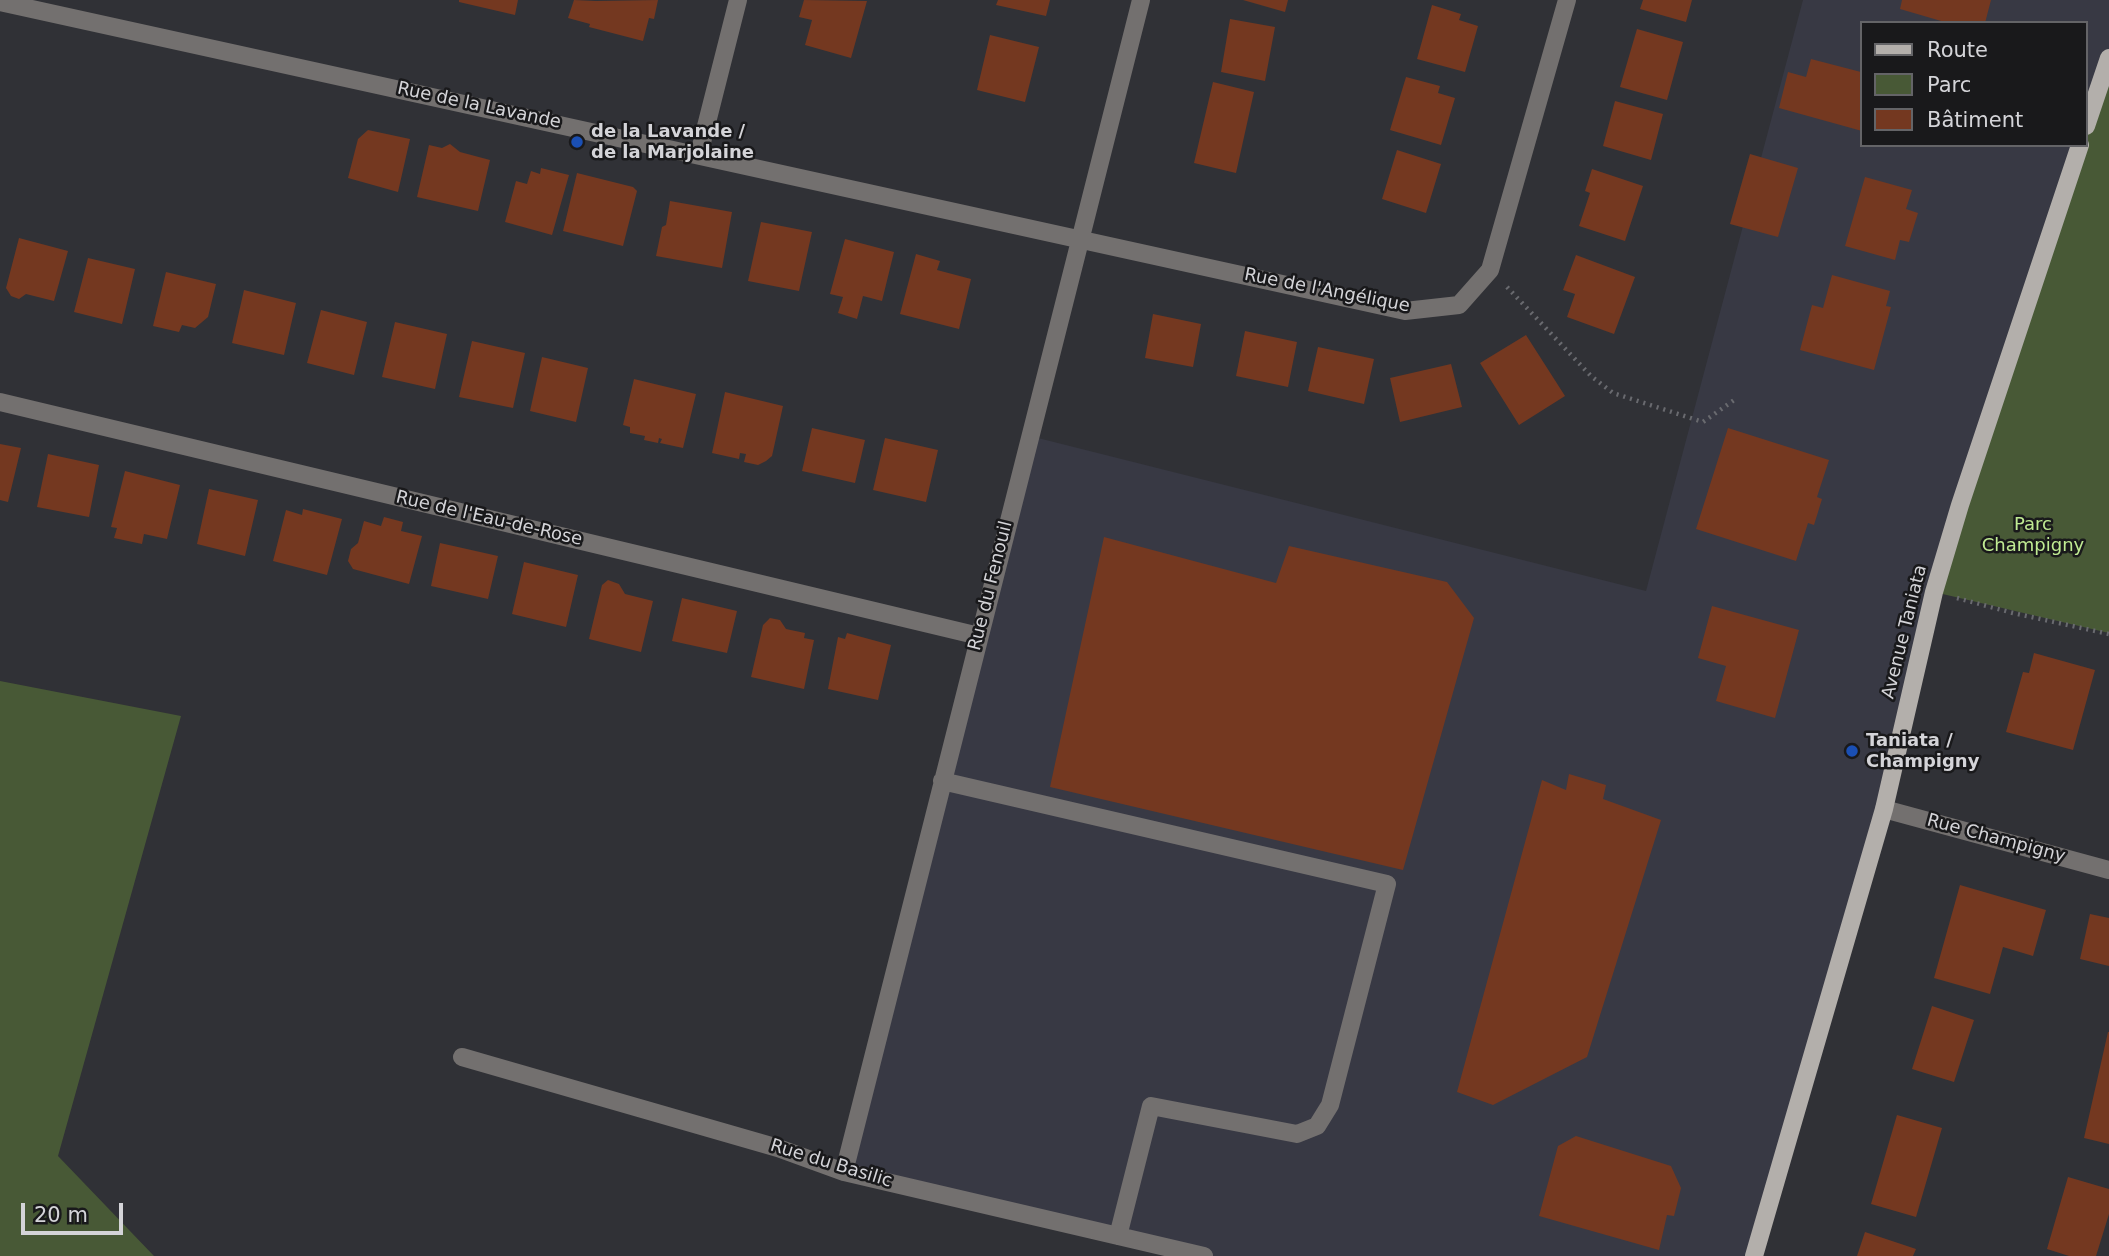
<!DOCTYPE html>
<html>
<head>
<meta charset="utf-8">
<style>
	body { margin:0 }
	#map { position:relative; width:2109px; height:1256px; overflow:hidden; background:#303136; font-family:"DejaVu Sans",sans-serif }
	canvas { display:block }
	.legend { position:absolute; left:1860px; top:21px; width:228px; height:126px; box-sizing:border-box; background:#19191b; border:2px solid #646467; margin:0; padding:9px 12px; list-style:none; font-size:21px; color:#d4d4d8 }
	.legend li { display:flex; align-items:center; gap:14px; height:35px }
	.legend b { width:35px; border:2px solid #646467 }
	.scale { position:absolute; left:21px; top:1203px; width:102px; height:32px; box-sizing:border-box; border:4px solid #d4d4d8; border-top:0; padding-left:9px; font-size:21px; line-height:24px; white-space:nowrap; color:#d4d4d8; -webkit-text-stroke:5px #19191b; paint-order:stroke }
</style>
</head>
<body>
<div id="map">
<canvas width="2109" height="1256"></canvas>
<ul class="legend">
<li><b style="height:9px;background:#b3afab"></b>Route</li>
<li><b style="height:19px;background:#485936"></b>Parc</li>
<li><b style="height:19px;background:#743820"></b>Bâtiment</li>
</ul>
<div class="scale">20 m</div>
</div>
<script>
const context = document.querySelector('canvas').getContext('2d');
context.lineJoin = 'round';
function paint(path, color) {
  context.fillStyle = color;
  context.fill(path, 'evenodd');
}
function shape(rows) {
  const path = new Path2D();
  for (const r of rows) {
    path.moveTo(r[0], r[1]);
    for (let i = 2; i < r.length; i += 2) path.lineTo(r[i], r[i + 1]);
  }
  return path;
}
function trace(path, color, width, dash) {
  context.strokeStyle = color;
  context.lineWidth = width;
  context.lineCap = dash ? 'butt' : 'round';
  context.setLineDash(dash || []);
  context.stroke(path);
}
function drawText(font, color, halo, rows, align = 'center') {
  context.font = font + ' "DejaVu Sans",sans-serif';
  context.lineWidth = 5;
  context.setLineDash([]);
  context.textBaseline = 'middle';
  context.strokeStyle = halo;
  context.fillStyle = color;
  for (const [text, x, y, turn = 0] of rows) {
    context.save();
    context.translate(x, y);
    context.rotate((+turn || 0) * Math.PI / 180);
    context.textAlign = isNaN(turn) ? turn : align;
    if (halo) context.strokeText(text, 0, 0);
    context.fillText(text, 0, 0);
    context.restore();
  }
}
paint(shape([
	[1803,0,2109,0,2109,58,2086,126,2086,23,1862,23,1862,145,2080,145,1960,505,1753,1256,1204,1256,844,1172,1030,436,1646,591]
]), '#383944');
paint(shape([
	[2109,51,2109,633,1934,592,2086,145,2086,122],
	[0,681,181,716,58,1156,154,1256,0,1256]
]), '#485936');
paint(shape([
	[459,0,518,0,515,15,459,2],
	[574,0,596,1,658,0,654,19,649,18,643,41,589,27,590,24,568,18],
	[804,0,867,1,851,58,805,45,812,20,799,17],
	[998,0,1050,0,1046,16,996,5],
	[1243,0,1288,0,1285,12],
	[1643,0,1692,0,1686,22,1640,9],
	[1902,0,1991,0,1985,23,1948,23,1900,9],
	[1432,5,1461,14,1459,20,1478,26,1465,72,1417,59],
	[1230,19,1275,27,1265,81,1221,72],
	[1637,29,1683,42,1667,100,1620,87],
	[990,35,1039,47,1025,102,977,90],
	[1811,59,1861,72,1862,131,1779,108,1788,72,1806,77],
	[1406,77,1440,86,1438,93,1455,98,1441,145,1390,130],
	[1213,82,1254,92,1236,173,1194,163],
	[1615,101,1663,114,1651,160,1603,146],
	[368,130,410,139,398,192,348,178,358,139],
	[450,144,460,152,490,160,478,211,417,197,429,145,442,148],
	[1397,150,1441,164,1426,213,1382,199],
	[1750,154,1798,168,1778,237,1730,224],
	[541,168,569,175,552,235,505,222,516,181,527,184,531,171,540,174],
	[1592,169,1643,186,1625,241,1579,226,1590,193,1585,191],
	[577,173,633,187,637,191,623,246,563,231],
	[1865,177,1912,190,1906,209,1918,213,1909,242,1900,240,1895,260,1845,246],
	[670,201,732,212,722,268,656,256,662,227,666,225],
	[761,222,812,232,799,291,748,281],
	[19,238,68,251,54,301,26,294,19,299,11,296,6,288],
	[845,239,894,252,882,301,863,296,857,319,838,313,843,297,830,294],
	[916,254,940,261,937,270,971,279,959,329,900,314],
	[1576,255,1635,277,1614,334,1567,317,1575,294,1563,290],
	[88,258,135,269,122,324,74,312],
	[166,272,216,284,208,317,195,328,182,325,179,332,153,326],
	[1832,275,1890,291,1886,306,1891,307,1874,370,1800,350,1812,305,1823,308],
	[244,290,296,303,284,355,232,343],
	[321,310,367,322,354,375,307,363],
	[1153,314,1201,324,1193,367,1145,358],
	[395,322,447,334,435,389,382,377],
	[1245,331,1297,342,1288,387,1236,376],
	[1526,335,1565,396,1519,425,1480,363],
	[472,341,525,353,513,408,459,397],
	[1318,347,1374,359,1364,404,1308,391],
	[542,357,588,368,576,422,530,411],
	[1451,364,1462,407,1400,422,1390,378],
	[634,379,696,394,683,448,660,443,662,439,659,438,658,443,644,440,645,436,630,433,630,427,623,425],
	[725,392,783,406,772,456,766,461,758,465,744,462,746,454,740,453,739,459,712,453],
	[812,428,865,440,855,483,802,471],
	[1728,428,1829,460,1817,497,1822,499,1814,525,1808,523,1796,561,1696,529],
	[885,438,938,450,926,502,873,490],
	[0,444,21,448,8,502,0,500],
	[48,454,99,465,89,517,37,507],
	[125,471,180,485,167,539,144,534,142,544,114,538,117,528,111,527],
	[209,489,258,500,245,556,197,544],
	[303,509,342,519,327,575,273,561,286,510,302,515],
	[384,517,403,522,401,531,422,536,409,584,353,569,348,561,351,549,358,543,364,521,381,526],
	[1104,537,1276,583,1289,546,1447,582,1474,618,1403,870,1050,787],
	[440,543,498,556,488,599,431,586],
	[524,562,578,575,566,627,512,614],
	[608,580,619,584,625,594,653,601,641,652,589,639,602,585],
	[682,598,737,611,727,653,672,641],
	[1712,606,1799,630,1775,718,1716,701,1726,666,1698,658],
	[770,618,780,620,786,629,805,633,804,638,814,640,804,689,751,677,763,625],
	[847,633,891,645,878,700,828,689,838,637,845,639],
	[2034,653,2095,670,2073,750,2006,732,2023,672,2029,673],
	[1569,774,1606,785,1603,799,1661,820,1587,1057,1493,1105,1457,1092,1542,780,1566,790],
	[1960,885,2046,910,2033,956,2003,947,1990,994,1934,978],
	[2090,914,2109,918,2109,966,2080,959],
	[1932,1006,1974,1020,1954,1082,1912,1069],
	[2108,1032,2109,1032,2109,1144,2084,1138],
	[1897,1115,1942,1128,1916,1217,1871,1204],
	[1576,1136,1671,1166,1681,1188,1674,1216,1667,1215,1659,1250,1539,1216,1558,1146],
	[2068,1177,2109,1189,2109,1214,2096,1256,2069,1256,2047,1249],
	[1865,1232,1916,1249,1913,1256,1857,1256]
]), '#743820');
trace(shape([
	[1507,287,1591,376,1613,393,1703,422,1737,398],
	[1957,598,2013,613,2109,634]
]), '#696a6f', 4.5, [2, 5]);
trace(shape([
	[0,2,1405,311,1459,305,1490,270,1567,0],
	[699,154,738,0],
	[0,402,979,636],
	[942,781,1387,884,1330,1105,1317,1126,1297,1134,1151,1106,1118,1236],
	[1884,809,2109,870],
	[462,1057,778,1148,844,1172,1204,1256],
	[844,1172,1141,0]
]), '#73706f', 18);
trace(shape([
	[2086,126,2109,58],
	[1754,1256,1884,809,1934,592,1960,505,2080,145]
]), '#b3afab', 18);
for (const [x, y, r, color] of [
	[577,142,7,"#1a4fb4"],
	[1852,751,7,"#1a4fb4"]
]) {
  const dot = new Path2D();
  dot.arc(x, y, r, 0, 2 * Math.PI);
  context.fillStyle = color;
  context.fill(dot);
  trace(dot, '#19191b', 2.5);
}
drawText('18px', '#d4d4d8', '#19191b', [
	["Rue de la Lavande",479,106,12],
	["Rue de l'Angélique",1327,291,11],
	["Rue de l'Eau-de-Rose",489,519,13],
	["Rue du Fenouil",991,586,-76],
	["Avenue Taniata",1905,632,-76],
	["Rue Champigny",1996,839,15],
	["Rue du Basilic",831,1164,17]
]);
drawText('bold 18px', '#d4d4d8', '#19191b', [
	["de la Lavande /",591,132],
	["de la Marjolaine",591,153],
	["Taniata /",1866,741],
	["Champigny",1866,762]
], 'left');
drawText('18px', '#c0eb93', '#19191b', [
	["Parc",2033,525],
	["Champigny",2033,546]
]);
</script>
</body>
</html>
